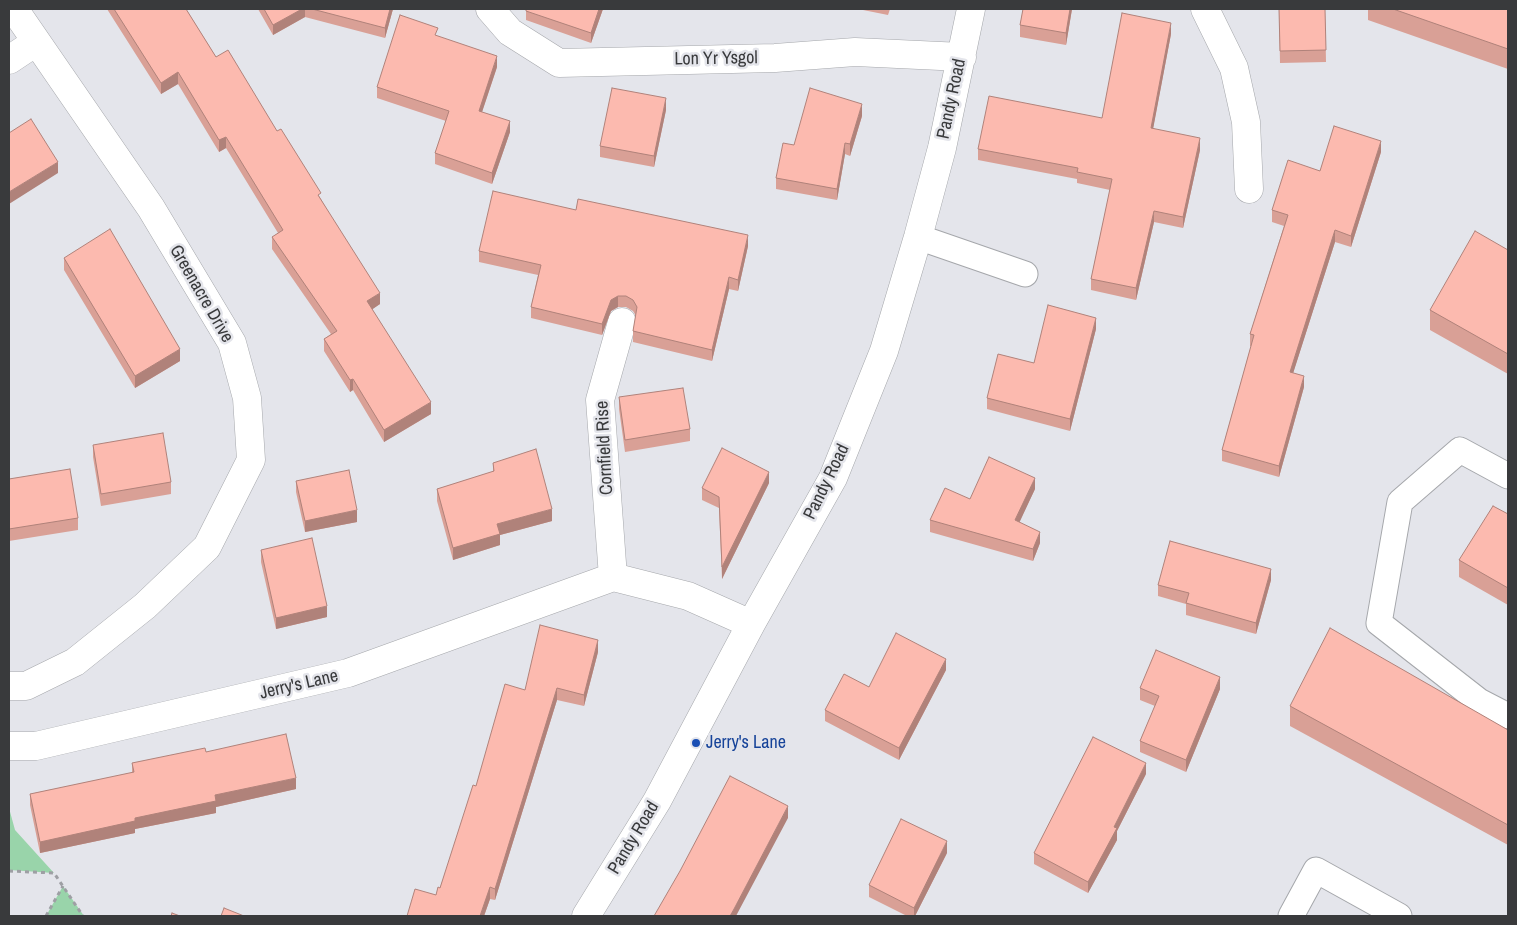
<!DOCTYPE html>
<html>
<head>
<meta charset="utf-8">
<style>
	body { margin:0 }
	#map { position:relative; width:1517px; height:925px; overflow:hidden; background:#e4e5eb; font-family:"Archivo Narrow",sans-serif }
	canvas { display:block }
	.frame { position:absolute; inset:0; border:10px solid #393a3c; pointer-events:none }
</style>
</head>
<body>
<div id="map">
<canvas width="1517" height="925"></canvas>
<div class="frame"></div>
</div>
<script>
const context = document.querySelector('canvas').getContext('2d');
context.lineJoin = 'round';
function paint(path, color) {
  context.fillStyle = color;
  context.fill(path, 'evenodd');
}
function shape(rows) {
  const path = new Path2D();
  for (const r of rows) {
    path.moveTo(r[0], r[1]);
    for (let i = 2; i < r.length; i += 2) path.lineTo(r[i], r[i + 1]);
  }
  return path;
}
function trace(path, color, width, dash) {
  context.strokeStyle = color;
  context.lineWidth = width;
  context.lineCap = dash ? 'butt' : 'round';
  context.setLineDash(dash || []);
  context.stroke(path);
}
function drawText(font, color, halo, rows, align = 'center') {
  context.font = font + ' "Archivo Narrow",sans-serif';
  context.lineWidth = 5;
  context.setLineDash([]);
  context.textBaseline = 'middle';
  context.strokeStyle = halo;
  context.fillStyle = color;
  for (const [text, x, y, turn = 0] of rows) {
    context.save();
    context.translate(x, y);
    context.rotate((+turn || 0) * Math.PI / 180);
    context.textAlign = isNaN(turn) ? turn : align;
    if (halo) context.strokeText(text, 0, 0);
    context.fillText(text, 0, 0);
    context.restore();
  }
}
paint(shape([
	[9,808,15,830,54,873,9,870],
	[63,886,84,916,46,916]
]), '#99d4aa');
const service = shape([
	[918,237,1025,274],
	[1508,476,1460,450,1400,502,1379,623,1479,701,1508,716],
	[1291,916,1316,870,1399,916]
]);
const minor = shape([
	[490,9,510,32,559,63,775,58,855,52,962,57],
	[1205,9,1234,68,1246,122,1249,189],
	[9,60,36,42],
	[613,577,600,400,622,322],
	[9,686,26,686,75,662,145,606,207,547,251,460,247,398,232,343,151,208,14,9],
	[9,746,36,746,348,673,613,577,688,596,751,624],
	[586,916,657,801,751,624,833,478,884,351,918,237,942,148,971,9]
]);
trace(service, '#a5a7ab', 27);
trace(minor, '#a5a7ab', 29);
trace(shape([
	[9,871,54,873,83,916],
	[46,916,63,886]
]), '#9e9fa4', 3, [4, 4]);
trace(service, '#fff', 25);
trace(minor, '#fff', 28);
paint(shape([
	[107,9,186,9,216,57,277,131,321,199,380,304,372,309,431,414,384,442,353,390,350,392,324,351,324,339,331,334,272,249,272,237,278,233,226,148,219,152,178,84,161,94],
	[258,9,393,9,385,38,305,17,273,35],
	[526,9,603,9,591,43,526,20],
	[858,9,890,9,888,15],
	[1023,9,1072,9,1066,45,1020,37,1020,25],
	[1279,9,1325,9,1326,62,1280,63],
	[1368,9,1508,9,1508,69,1368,20],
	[1171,34,1153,128,1200,150,1183,228,1154,222,1136,300,1091,290,1091,279,1110,190,1077,183,1077,179,978,160,978,149,1102,118],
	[438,36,497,67,482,112,510,132,492,184,435,164,435,153,446,121,377,98,377,87],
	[666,110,654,167,600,157,600,146],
	[862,116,850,156,845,154,837,200,776,189,776,178,794,145],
	[1381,152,1351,247,1335,242,1293,373,1304,387,1279,477,1222,461,1222,450,1251,346,1250,346,1250,334,1284,226,1272,222,1272,210,1320,171],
	[576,210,748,246,738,291,729,289,712,361,633,342,633,331,636,316,633,311,626,307,618,307,611,311,602,335,531,318,531,307,538,275,479,262,479,251],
	[1508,250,1508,374,1430,330,1430,310],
	[64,258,180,361,135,388,64,270],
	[1096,329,1070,431,987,409,987,398,1034,363],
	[619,397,690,429,690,441,625,452,619,409],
	[93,445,171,482,171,494,101,506,93,457],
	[493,463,552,521,500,535,500,545,453,560,437,501,437,489,493,472],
	[9,479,78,518,78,530,9,541],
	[296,481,357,522,305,532,296,492],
	[769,483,722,579,719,508,702,500,702,488],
	[1035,489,1019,522,1040,543,1033,561,930,532,930,520,970,499],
	[1508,514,1508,605,1459,577,1459,560],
	[261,550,327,617,276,629,261,562],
	[1271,580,1256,634,1186,615,1186,604,1158,596,1158,585],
	[598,652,584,706,557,700,495,900,490,899,484,916,407,916,436,895,440,888,476,786,525,690],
	[946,670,899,760,825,721,825,710,869,687],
	[1140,688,1220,689,1186,772,1140,752,1140,741,1155,706,1140,700],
	[1290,706,1508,730,1508,845,1290,726],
	[206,752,296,789,216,807,216,813,135,829,135,833,40,853,30,805,30,794,132,773,132,763],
	[1146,774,1117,831,1117,840,1088,893,1034,864,1034,853],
	[947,853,915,916,907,916,869,897,869,885]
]), '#d9a096');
paint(shape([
	[302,9,305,9,305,17,273,35,273,25],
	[390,9,393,9,385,38,385,28],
	[599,9,603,9,591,43,591,33],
	[1070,9,1072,9,1066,45,1066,33],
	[1171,23,1171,34,1151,140,1151,128],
	[497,56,497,67,479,121,479,111],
	[178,72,178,84,161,94,161,83],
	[666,98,666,110,654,167,654,156],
	[862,104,862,116,850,156,850,144],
	[510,121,510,132,492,184,492,173],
	[226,137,226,148,219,152,219,140],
	[1200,138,1200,150,1183,228,1183,217],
	[1381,141,1381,152,1351,247,1351,236],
	[845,143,845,154,837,200,837,189],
	[58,162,58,173,9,204,9,192],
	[1154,211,1154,222,1136,300,1136,288],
	[1335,230,1335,242,1290,383,1290,372],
	[748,235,748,246,738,291,738,280],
	[729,277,729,289,712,361,712,350],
	[380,293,380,304,367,313,367,301],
	[618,296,618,307,611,311,602,335,602,324,611,300],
	[1096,318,1096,329,1070,431,1070,419],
	[180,349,180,361,135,388,135,376],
	[1304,376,1304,387,1279,477,1279,466],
	[353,379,353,390,350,392,350,380],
	[431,402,431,414,384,442,384,430],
	[769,472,769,483,722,579,722,567],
	[1035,478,1035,489,1015,532,1015,520],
	[552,509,552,521,500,535,500,545,453,560,453,548,497,524],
	[357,510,357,522,305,532,305,521],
	[1040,532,1040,543,1033,561,1033,549],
	[1271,569,1271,580,1256,634,1256,623],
	[327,606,327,617,276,629,276,618],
	[598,640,598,652,584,706,584,695],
	[946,659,946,670,899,760,899,748],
	[1220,677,1220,689,1186,772,1186,760],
	[557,688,557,700,495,900,495,889],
	[1146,763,1146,774,1117,831,1117,840,1088,893,1088,882,1114,827],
	[296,778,296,789,216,807,216,813,135,829,135,833,40,853,40,842,135,818,215,795],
	[788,806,788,818,736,916,730,916],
	[947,841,947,853,915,916,914,916,914,908],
	[490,887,490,899,484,916,480,916]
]), '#b0827a');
const building = shape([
	[114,9,186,9,216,57,228,50,277,131,281,129,321,193,318,195,380,293,367,301,431,402,384,430,353,379,350,380,324,339,337,331,272,237,283,230,226,137,219,140,178,72,161,83,114,9],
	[264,9,302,9,273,25,264,9],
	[312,9,390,9,385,28,312,9],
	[526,9,599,9,591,33,526,11,526,9],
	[1023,9,1070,9,1066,33,1020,25,1023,9],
	[1279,9,1325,9,1326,50,1280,51,1279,9],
	[1393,9,1508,9,1508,49,1393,9],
	[1122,13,1171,23,1151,128,1200,138,1183,217,1154,211,1136,288,1091,279,1112,179,1077,172,1078,168,978,149,989,96,1102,118,1122,13],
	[400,15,438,28,435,35,497,56,479,111,510,121,492,173,435,153,449,111,377,87,400,15],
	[612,88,666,98,654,156,600,146,612,88],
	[810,88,862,104,850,144,845,143,837,189,776,178,783,143,794,145,810,88],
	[31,119,58,162,9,192,9,133,31,119],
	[1334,126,1381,141,1351,236,1335,230,1290,372,1304,376,1279,466,1222,450,1254,335,1250,334,1288,215,1272,210,1288,160,1320,171,1334,126],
	[493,191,576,210,578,199,748,235,738,280,729,277,712,350,633,331,637,307,633,300,626,296,618,296,611,300,602,324,531,307,541,265,479,251,493,191],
	[110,229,180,349,135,376,64,258,110,229],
	[1475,231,1508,250,1508,354,1430,310,1475,231],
	[1048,305,1096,318,1070,419,987,398,998,354,1034,363,1048,305],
	[683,388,690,429,625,440,619,397,683,388],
	[163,433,171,482,101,494,93,445,163,433],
	[722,448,769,472,722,567,719,497,702,488,722,448],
	[536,449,552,509,497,524,500,534,453,548,437,489,494,471,493,463,536,449],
	[989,457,1035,478,1015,520,1040,532,1033,549,930,520,945,488,970,499,989,457],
	[70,469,78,518,9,529,9,479,70,469],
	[349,470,357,510,305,521,296,481,349,470],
	[1493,506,1508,514,1508,588,1459,560,1493,506],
	[312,538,327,606,276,618,261,550,312,538],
	[1170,541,1271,569,1256,623,1186,603,1189,593,1158,585,1170,541],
	[540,625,598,640,584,695,557,688,495,889,490,887,480,916,407,916,415,889,436,895,438,887,440,888,473,785,476,786,505,684,525,690,540,625],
	[1330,628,1508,730,1508,825,1290,706,1330,628],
	[896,633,946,659,899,748,825,710,844,674,869,687,896,633],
	[1156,650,1220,677,1186,760,1140,741,1159,696,1140,688,1156,650],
	[286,734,296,778,215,795,216,801,135,818,135,821,40,842,30,794,134,772,132,763,205,748,206,752,286,734],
	[1093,737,1146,763,1114,827,1117,828,1088,882,1034,853,1093,737],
	[730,776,788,806,734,909,730,916,654,916,680,871,730,776],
	[901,819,947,841,914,908,869,885,901,819],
	[224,908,244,916,221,916,224,908],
	[172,913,180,916,171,916,172,913]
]);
paint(building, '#fcbaaf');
trace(building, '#b0827a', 1);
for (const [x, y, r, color] of [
	[696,743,5,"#1a4fb4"]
]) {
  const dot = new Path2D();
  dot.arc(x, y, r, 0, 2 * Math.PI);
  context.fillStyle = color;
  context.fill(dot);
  trace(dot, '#e4e5eb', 2);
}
drawText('18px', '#393a3c', '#e4e5eb', [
	["Lon Yr Ysgol",716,59,-1],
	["Pandy Road",952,99,-78],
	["Greenacre Drive",201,294,60],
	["Cornfield Rise",605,448,-93],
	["Pandy Road",827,482,-64],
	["Jerry's Lane",299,685,-13],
	["Pandy Road",634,838,-59]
]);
drawText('18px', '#164399', '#e4e5eb', [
	["Jerry's Lane",706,743]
], 'left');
</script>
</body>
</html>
